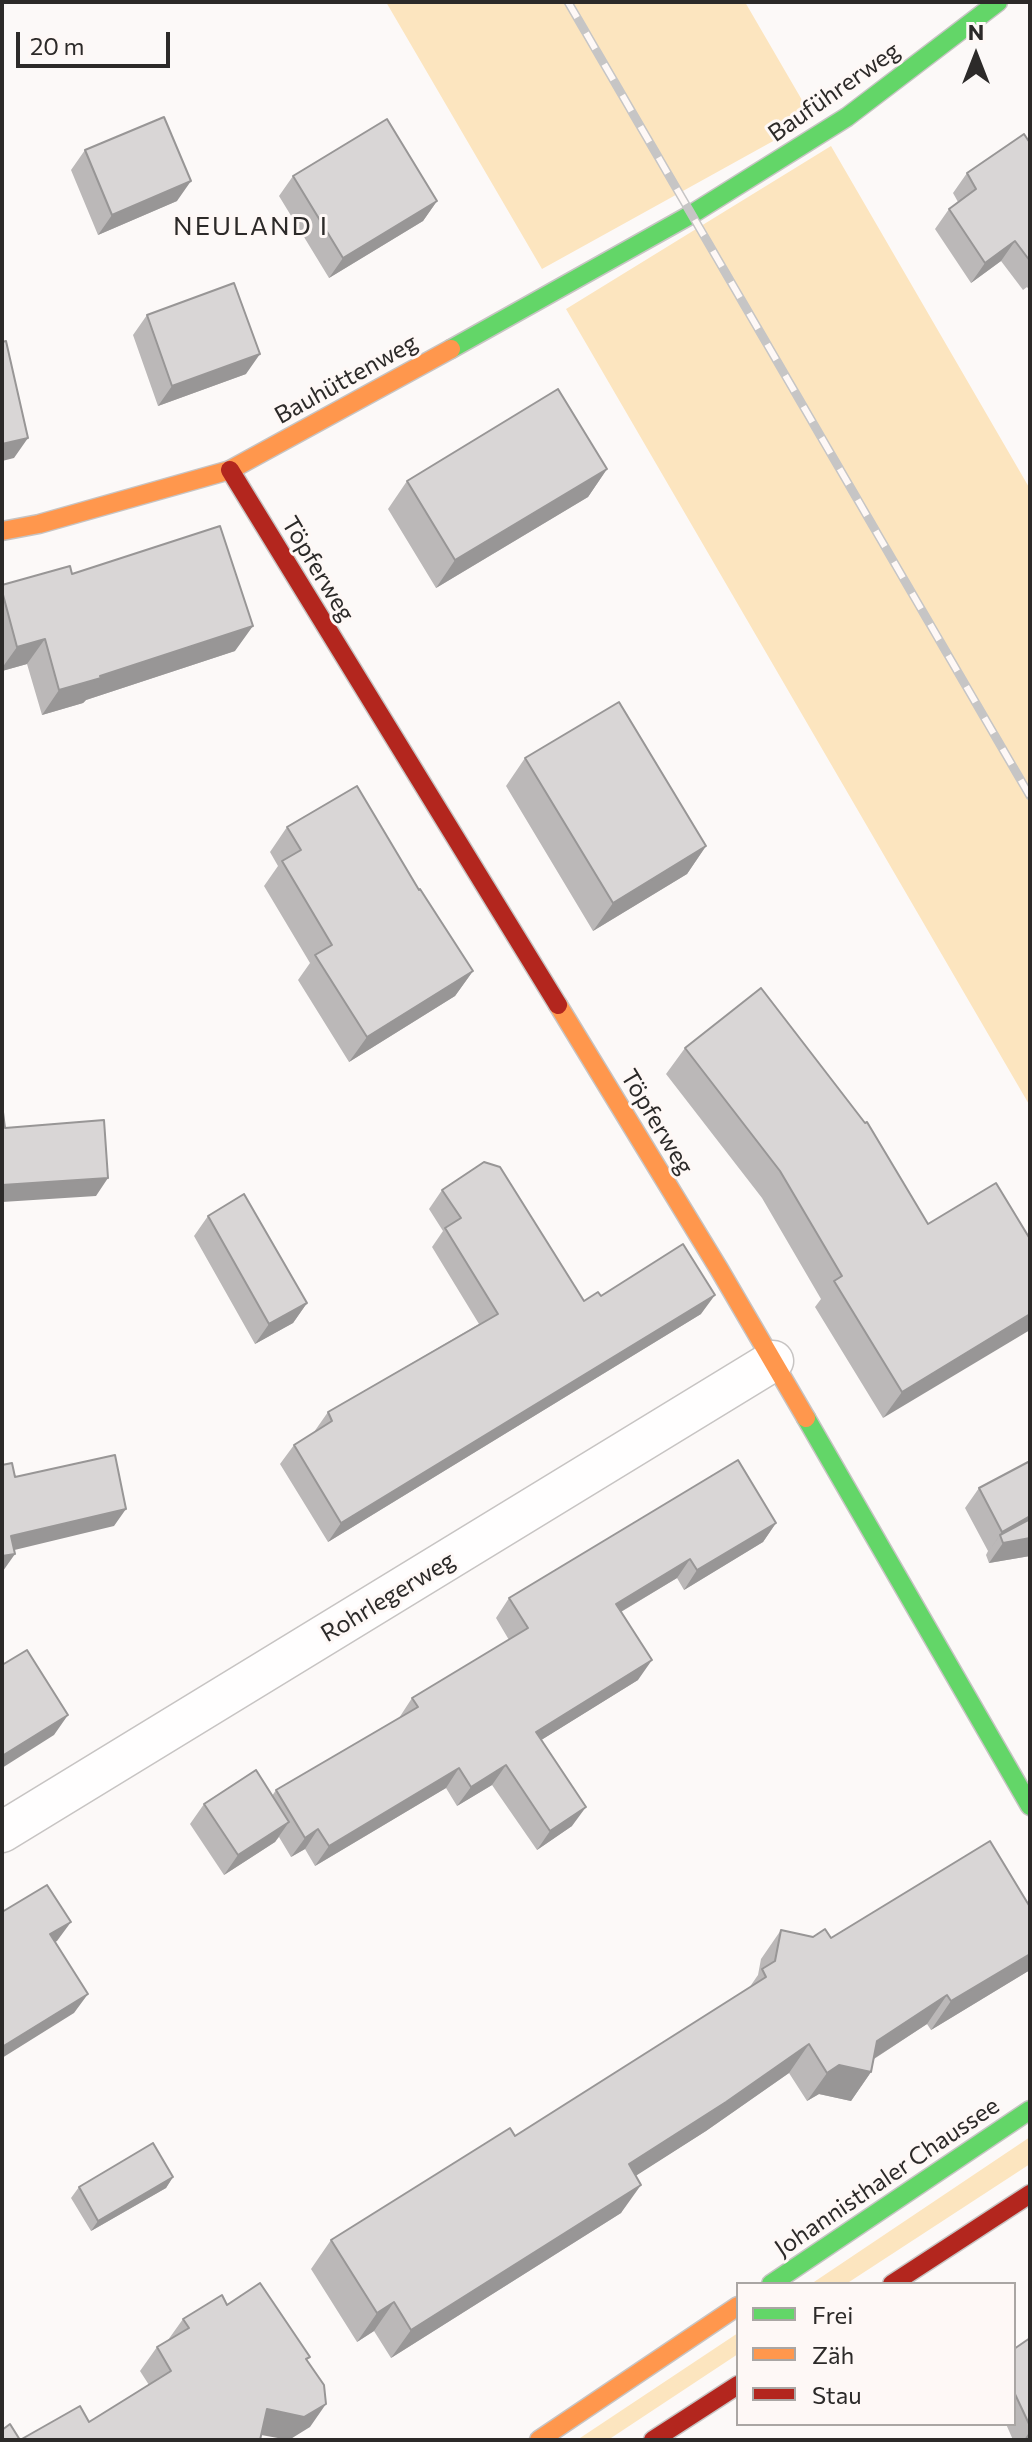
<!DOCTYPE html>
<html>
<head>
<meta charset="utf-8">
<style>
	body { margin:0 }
	#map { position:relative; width:1032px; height:2442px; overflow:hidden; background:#fcf9f8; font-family:Commissioner,sans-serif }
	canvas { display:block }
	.frame { position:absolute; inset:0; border:4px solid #2c2a29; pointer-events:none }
	.legend { position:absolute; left:736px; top:2282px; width:280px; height:144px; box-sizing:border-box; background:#fef8f6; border:2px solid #aaa6a4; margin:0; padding:10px 14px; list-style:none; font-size:24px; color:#2c2a29 }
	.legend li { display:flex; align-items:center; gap:16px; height:40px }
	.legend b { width:40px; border:2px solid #aaa6a4 }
	.north { position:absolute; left:936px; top:16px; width:80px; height:80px; -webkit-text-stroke:6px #fef8f6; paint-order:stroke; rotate:0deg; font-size:22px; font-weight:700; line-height:32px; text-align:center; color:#2c2a29 }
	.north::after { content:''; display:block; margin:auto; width:28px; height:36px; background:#2c2a29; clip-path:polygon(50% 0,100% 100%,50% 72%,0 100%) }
	.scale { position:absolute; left:16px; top:32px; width:154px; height:36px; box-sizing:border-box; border:4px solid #2c2a29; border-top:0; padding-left:10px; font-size:24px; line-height:28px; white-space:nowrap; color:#2c2a29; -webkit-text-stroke:6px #fef8f6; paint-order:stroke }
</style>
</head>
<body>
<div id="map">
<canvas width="1032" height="2442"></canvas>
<div class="frame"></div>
<ul class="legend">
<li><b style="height:10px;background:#63d668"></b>Frei</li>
<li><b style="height:10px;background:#ff974d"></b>Zäh</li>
<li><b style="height:10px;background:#b3261e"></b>Stau</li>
</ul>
<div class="north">N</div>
<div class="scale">20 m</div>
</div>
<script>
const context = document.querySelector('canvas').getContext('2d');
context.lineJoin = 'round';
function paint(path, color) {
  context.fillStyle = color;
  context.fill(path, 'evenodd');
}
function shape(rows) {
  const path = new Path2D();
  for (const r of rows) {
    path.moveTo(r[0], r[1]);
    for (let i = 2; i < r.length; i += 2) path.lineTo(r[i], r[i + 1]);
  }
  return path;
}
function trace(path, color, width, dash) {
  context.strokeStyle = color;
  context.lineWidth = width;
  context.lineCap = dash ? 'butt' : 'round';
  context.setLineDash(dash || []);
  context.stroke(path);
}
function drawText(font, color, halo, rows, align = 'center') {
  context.font = font + ' Commissioner,sans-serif';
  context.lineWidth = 6;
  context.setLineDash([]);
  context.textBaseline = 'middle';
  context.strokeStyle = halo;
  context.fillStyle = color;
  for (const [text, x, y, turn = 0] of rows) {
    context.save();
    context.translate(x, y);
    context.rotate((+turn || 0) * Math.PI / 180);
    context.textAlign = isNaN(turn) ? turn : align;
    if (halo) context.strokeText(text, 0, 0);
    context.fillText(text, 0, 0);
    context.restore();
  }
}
paint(shape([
	[386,2,745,2,813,119,542,269],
	[831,146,1030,489,1030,1106,566,309],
	[1030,2137,1030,2164,846,2284,811,2284],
	[738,2333,738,2354,608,2440,577,2440]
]), '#fce5bf');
const street = shape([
	[2,1832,773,1361]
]);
const fast = shape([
	[451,349,692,214,847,117,998,2],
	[806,1418,1030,1806],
	[771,2284,1030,2110]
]);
const slow = shape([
	[2,531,39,524,230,470,451,349],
	[558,1005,719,1269,806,1418],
	[539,2440,738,2306]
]);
const jam = shape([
	[230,470,558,1005],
	[892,2284,1030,2194],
	[653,2440,738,2385]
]);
trace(street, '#c7c4c3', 43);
trace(fast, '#c7c4c3', 21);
trace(slow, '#c7c4c3', 21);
trace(jam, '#c7c4c3', 21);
trace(street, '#fffefe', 40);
trace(fast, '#63d668', 18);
trace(slow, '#ff974d', 18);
trace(jam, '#b3261e', 18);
const rail = shape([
	[568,2,1030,796]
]);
trace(rail, '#c6c5c5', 9);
trace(rail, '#fef8f6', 6, [18]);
paint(shape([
	[1030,143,1030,291,1027,287,1023,290,1001,261,971,283,935,229,949,209,958,202,953,193,967,173],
	[85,150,177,201,98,235,71,170],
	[293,176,437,201,423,221,329,278,279,196],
	[147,315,246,374,158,406,133,335],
	[607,469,588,497,436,588,388,509,407,481],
	[72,574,235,651,86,700,83,703,42,715,27,664,2,671,2,585],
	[525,758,706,846,687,874,593,931,506,786],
	[287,827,419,890,473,971,455,996,349,1062,298,980,310,963,264,886,278,866,270,852],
	[685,1048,928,1224,1030,1239,883,1418,815,1307,821,1299,762,1198,666,1074],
	[442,1190,584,1301,601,1296,701,1314,328,1542,280,1464,294,1445,314,1432,328,1412,479,1324,432,1247,443,1231,429,1209],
	[208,1216,307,1303,293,1323,255,1344,194,1236],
	[979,1488,1030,1556,989,1563,986,1555,988,1551,965,1508],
	[776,1523,763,1542,684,1590,677,1578,621,1612,638,1680,541,1740,572,1826,537,1850,492,1785,457,1806,446,1788,315,1866,305,1849,291,1857,279,1837,275,1842,224,1875,190,1824,204,1804,272,1796,276,1790,399,1718,412,1698,509,1640,496,1618,509,1598],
	[1030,1907,1030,1970,931,2030,927,2024,874,2059,871,2072,851,2101,819,2094,807,2101,789,2073,706,2131,636,2175,621,2213,391,2358,374,2331,357,2342,311,2269,331,2240,515,2136,749,1988,758,1975,761,1959,781,1930,813,1937,831,1938],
	[173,2177,166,2188,91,2231,71,2198,79,2187],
	[227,2305,307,2361,310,2427,261,2435,20,2440,89,2422,149,2385,140,2371,157,2347,168,2340,183,2319],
	[1030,2338,1030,2440,1013,2440,1006,2424,1014,2424,1014,2349]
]), '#bbb8b8');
paint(shape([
	[191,181,177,201,98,235,112,215],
	[437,201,423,221,329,278,343,258],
	[1015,241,1001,261,971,283,985,263],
	[260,354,246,374,158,406,172,386],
	[28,438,14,458,2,461,2,444],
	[607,469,588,497,436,588,455,560],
	[253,626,235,651,86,700,83,703,42,715,59,690],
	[45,639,27,664,2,671,2,668,17,647],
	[706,846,687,874,593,931,613,903],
	[473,971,455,996,349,1062,367,1037],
	[108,1178,96,1196,2,1202,2,1185],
	[715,1295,701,1314,328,1542,341,1523],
	[307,1303,293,1323,255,1344,269,1324],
	[1030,1314,1030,1330,883,1418,902,1392],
	[126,1509,114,1526,2,1553,11,1536],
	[1030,1516,1030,1556,989,1563,1003,1543,1000,1535,988,1552,1002,1532],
	[776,1523,763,1542,684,1590,697,1570],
	[15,1554,3,1571,2,1571,2,1556],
	[690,1559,677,1578,602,1623,616,1604],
	[652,1660,638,1680,522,1752,536,1732],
	[68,1715,54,1735,2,1768,2,1756],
	[506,1765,492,1785,457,1806,471,1787],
	[459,1768,446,1788,315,1866,329,1846],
	[586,1807,572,1826,537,1850,550,1831],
	[289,1822,275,1842,224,1875,238,1855],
	[318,1829,305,1849,291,1857,305,1838],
	[71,1922,57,1941,37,1953,50,1934],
	[1030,1954,1030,1970,931,2030,951,2001],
	[88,1994,74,2013,2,2058,2,2047],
	[947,1995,927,2024,858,2069,871,2072,851,2101,819,2094,807,2101,827,2073],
	[809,2044,789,2073,706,2131,609,2193,629,2164],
	[173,2177,166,2188,91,2231,98,2221],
	[641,2185,621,2213,391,2358,411,2330],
	[394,2302,374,2331,357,2342,377,2313],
	[326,2404,310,2427,289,2440,250,2433,267,2409],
	[1030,2431,1030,2440,1024,2440]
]), '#989696');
const building = shape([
	[164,117,191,181,112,215,85,150,164,117],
	[387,119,437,201,343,258,293,176,387,119],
	[1024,134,1030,143,1030,261,1015,241,985,263,949,209,976,189,967,173,1024,134],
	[234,283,260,354,172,386,147,315,234,283],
	[6,341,28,438,2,444,2,342,6,341],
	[558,389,607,469,455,560,407,481,558,389],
	[220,526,253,626,100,676,101,678,59,690,45,639,17,647,2,591,2,585,70,566,72,574,220,526],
	[619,702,706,846,613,903,525,758,619,702],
	[357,786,419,890,420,889,473,971,367,1037,315,955,332,945,282,861,301,850,287,827,357,786],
	[761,988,865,1123,867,1122,928,1224,996,1183,1030,1239,1030,1314,902,1392,834,1281,842,1276,780,1171,685,1048,761,988],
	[2,1112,3,1112,5,1128,104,1120,108,1178,2,1185,2,1112],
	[484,1162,500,1167,584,1301,598,1292,601,1296,683,1244,715,1295,341,1523,294,1445,332,1421,328,1412,498,1314,445,1228,461,1218,442,1190,484,1162],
	[244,1194,307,1303,269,1324,208,1216,244,1194],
	[115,1455,126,1509,11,1536,15,1554,2,1556,2,1465,12,1463,15,1477,115,1455],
	[738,1460,776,1523,697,1570,690,1559,616,1604,652,1660,536,1732,586,1807,550,1831,506,1765,471,1787,459,1768,329,1846,318,1829,305,1838,276,1790,418,1707,412,1698,528,1628,509,1598,738,1460],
	[1030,1461,1030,1516,1002,1532,979,1488,1030,1461],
	[1030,1519,1030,1538,1003,1543,1000,1535,1030,1519],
	[27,1650,68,1715,2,1756,2,1665,27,1650],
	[256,1770,289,1822,238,1855,204,1804,256,1770],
	[990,1841,1030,1907,1030,1954,951,2001,947,1995,877,2041,871,2072,839,2065,827,2073,809,2044,726,2102,629,2164,641,2185,411,2330,394,2302,377,2313,331,2240,510,2128,515,2136,766,1977,762,1969,775,1961,781,1930,813,1937,825,1929,831,1938,990,1841],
	[47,1885,71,1922,50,1934,88,1994,2,2047,2,1912,47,1885],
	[153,2143,173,2177,98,2221,79,2187,153,2143],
	[260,2283,310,2357,306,2359,324,2385,326,2404,304,2417,267,2409,260,2440,2,2440,2,2430,10,2424,20,2440,80,2406,89,2422,171,2371,157,2347,189,2328,183,2319,222,2295,227,2305,260,2283],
	[1030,2338,1030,2426,1014,2392,1014,2349,1030,2338]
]);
paint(building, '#d9d6d6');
trace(building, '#989696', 2);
drawText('24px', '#2c2a29', '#fef8f6', [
	["Bauführerweg",834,92,-35],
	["Bauhüttenweg",346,379,-29],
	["Töpferweg",318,569,59],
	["Töpferweg",657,1122,59],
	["Rohrlegerweg",388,1597,-31],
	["Johannisthaler Chaussee",887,2177,-34]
]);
context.letterSpacing = '2px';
drawText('26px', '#2c2a29', '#fef8f6', [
	["NEULAND I",251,226]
]);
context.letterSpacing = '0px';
</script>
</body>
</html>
